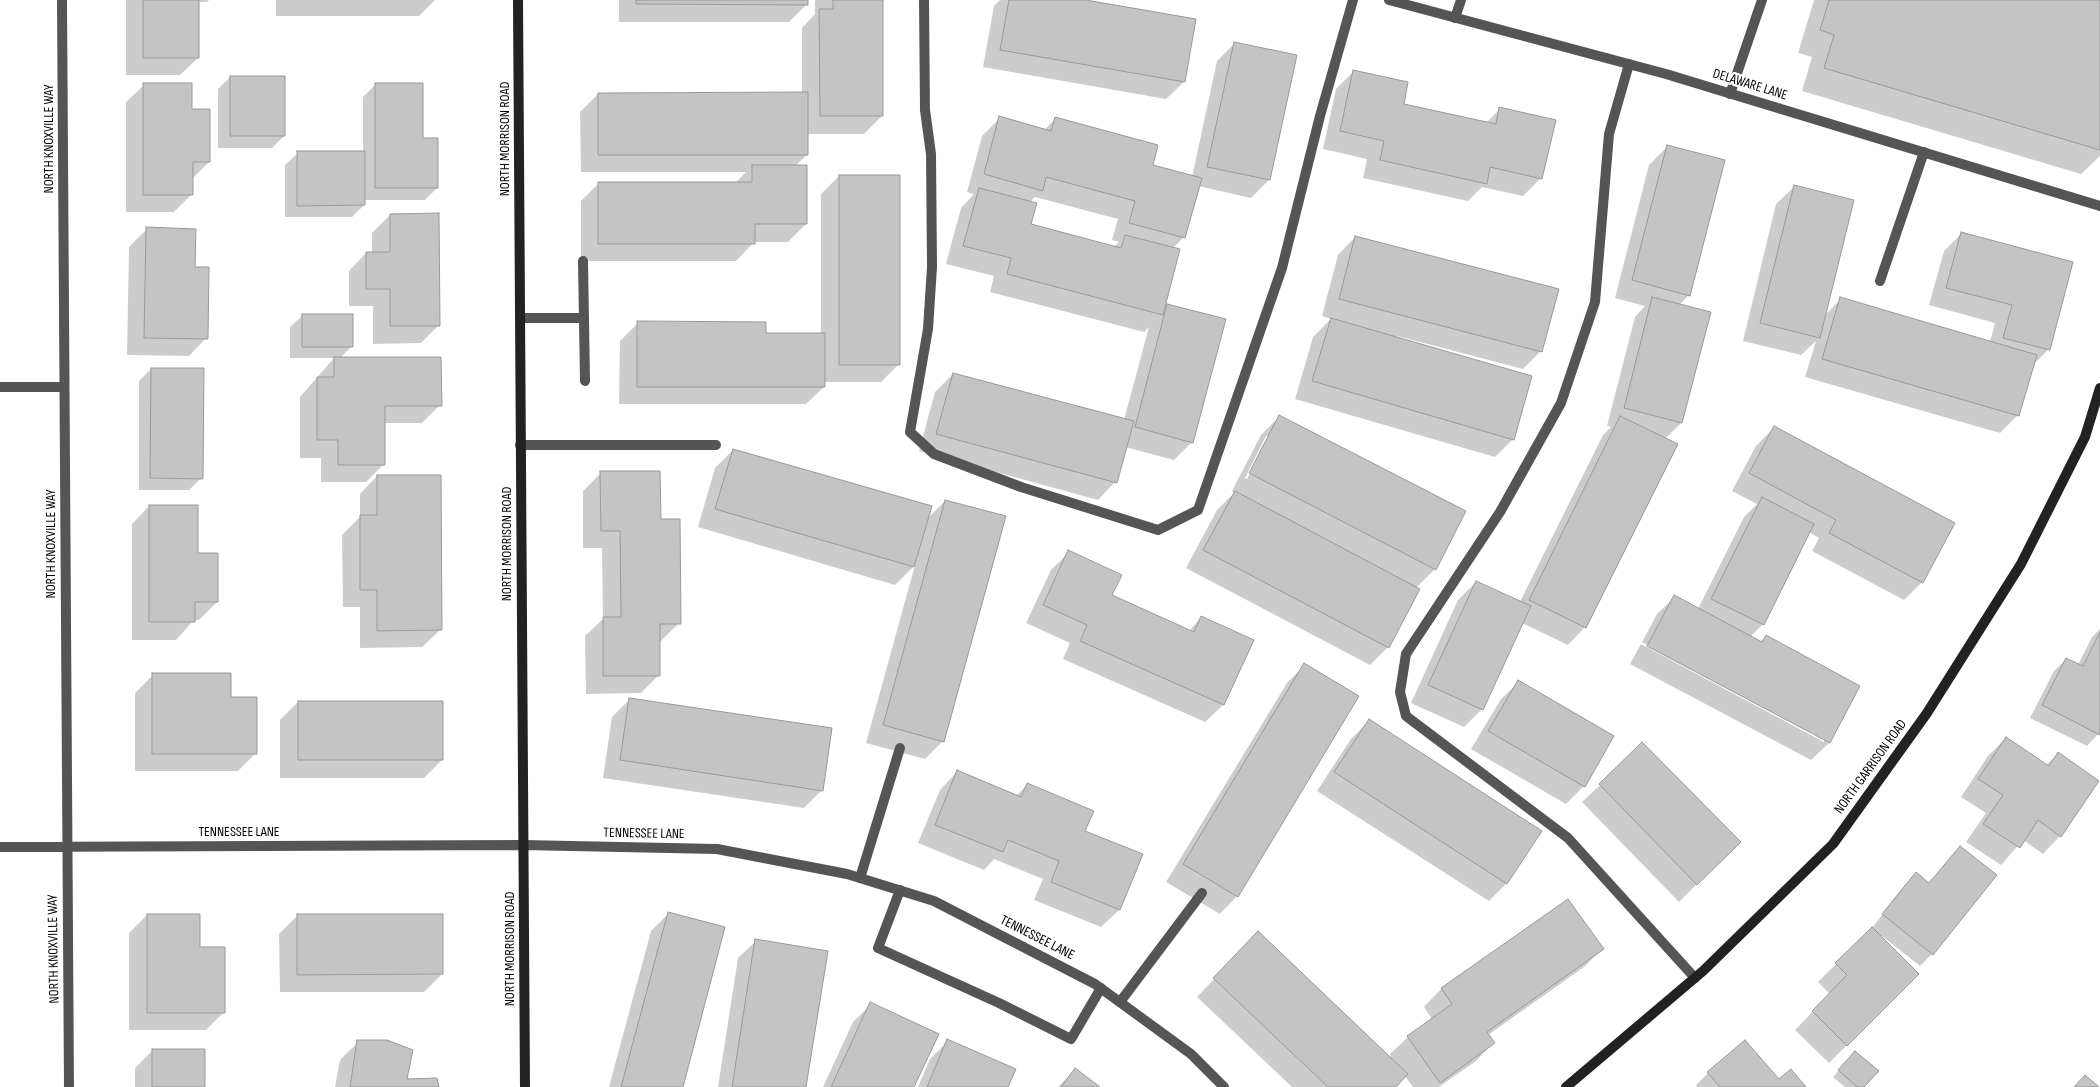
<!DOCTYPE html>
<html>
<head>
<meta charset="utf-8">
<style>
	body { margin:0 }
	canvas { display:block; background:#fff }
</style>
</head>
<body>
<canvas width="2100" height="1087"></canvas>
<script>
const context = document.querySelector('canvas').getContext('2d');
context.lineJoin = 'round';
function paint(path, color) {
  context.fillStyle = color;
  context.fill(path, 'evenodd');
}
function shape(rows) {
  const path = new Path2D();
  for (const r of rows) {
    path.moveTo(r[0], r[1]);
    for (let i = 2; i < r.length; i += 2) path.lineTo(r[i], r[i + 1]);
  }
  return path;
}
function trace(path, color, width, dash) {
  context.strokeStyle = color;
  context.lineWidth = width;
  context.lineCap = dash ? 'butt' : 'round';
  context.setLineDash(dash || []);
  context.stroke(path);
}
function drawText(font, color, halo, rows, align = 'center') {
  context.font = font + ' "Sofia Sans Condensed",sans-serif';
  context.lineWidth = 4.5;
  context.setLineDash([]);
  context.textBaseline = 'middle';
  context.strokeStyle = halo;
  context.fillStyle = color;
  for (const [text, x, y, turn = 0] of rows) {
    context.save();
    context.translate(x, y);
    context.rotate((+turn || 0) * Math.PI / 180);
    context.textAlign = isNaN(turn) ? turn : align;
    if (halo) context.strokeText(text, 0, 0);
    context.fillText(text, 0, 0);
    context.restore();
  }
}
paint(shape([
	[126,0,209,0,207,2,197,2,198,58,180,75,126,75],
	[276,0,435,0,419,16,276,16],
	[619,0,807,0,807,4,789,22,619,22],
	[815,0,882,0,882,116,864,134,807,134,807,155,795,166,806,224,788,242,754,242,736,261,581,261,581,201,599,183,735,183,746,172,581,172,580,112,598,94,802,94,802,28,815,14],
	[1000,0,1078,0,1184,82,1166,99,983,67,994,6],
	[1814,0,2100,0,2100,156,2081,174,1802,91,1812,57,1798,53],
	[1235,43,1269,180,1251,198,1198,186,1184,237,1173,248,1163,311,1168,305,1192,442,1174,460,1125,447,1115,482,1098,500,919,451,935,392,953,374,1124,420,1149,327,1144,332,990,292,994,276,946,264,961,208,974,194,967,192,982,136,1000,118,1044,130,1056,118,1151,166,1192,177,1217,61],
	[1035,197,1118,219,1112,240,1119,242,1114,247,1030,225,1029,203],
	[1354,71,1402,105,1486,123,1500,109,1541,178,1523,196,1482,187,1468,201,1363,178,1367,159,1323,149,1336,89],
	[230,77,284,136,272,148,218,148,218,89],
	[144,85,209,162,192,179,192,194,174,212,126,212,126,102],
	[375,85,422,139,437,188,425,200,364,200,364,205,352,217,285,217,285,165,298,153,363,152,363,97],
	[1667,147,1689,295,1679,305,1681,423,1665,439,1585,627,1568,645,1522,623,1482,709,1464,727,1411,703,1458,600,1476,582,1520,602,1603,435,1611,427,1607,426,1635,317,1645,306,1615,298,1649,165],
	[839,176,899,364,881,382,824,382,824,387,806,404,619,404,620,341,638,323,765,335,821,335,821,194],
	[1794,187,1825,315,1841,299,1990,342,1995,323,1929,305,1944,251,1962,233,2072,263,2048,350,2032,366,2018,415,2000,433,1805,377,1816,341,1801,355,1743,341,1776,204],
	[390,215,439,325,421,343,373,344,373,306,349,306,349,271,366,253,372,253,372,233],
	[147,229,194,268,206,338,189,356,127,355,129,247],
	[1355,237,1541,351,1523,369,1397,336,1396,338,1513,439,1495,457,1295,399,1313,337,1331,319,1322,316,1338,255],
	[303,315,352,346,340,358,440,405,422,423,383,423,384,464,366,482,321,482,321,458,300,458,300,397,334,358,290,358,290,327],
	[151,369,201,478,189,490,139,490,139,381],
	[1279,417,1435,569,1416,588,1388,647,1370,665,1186,568,1217,510,1234,493,1232,491,1261,435],
	[1266,436,1269,436,1247,479,1245,478],
	[1774,428,1922,582,1904,600,1812,551,1819,538,1809,532,1763,624,1750,637,1760,642,1766,637,1858,687,1829,743,1811,760,1630,664,1641,644,1824,742,1824,739,1642,642,1657,614,1675,597,1698,609,1744,517,1757,504,1732,491,1756,446],
	[733,450,927,519,945,501,943,741,925,759,866,743,915,565,895,585,698,527,715,468],
	[601,473,659,520,679,623,661,641,659,641,659,675,641,693,586,694,585,636,603,619,602,548,583,548,583,491],
	[377,476,440,630,422,647,360,648,360,607,343,607,342,535,360,517,360,494],
	[149,506,197,555,217,602,199,620,194,620,176,640,132,640,132,524],
	[1069,552,1111,596,1189,631,1201,618,1252,640,1223,705,1205,722,1063,659,1070,643,1026,623,1051,570],
	[2100,629,2100,732,2087,746,2030,718,2054,671,2066,659,2078,665,2092,637],
	[1305,665,1237,896,1220,914,1166,882,1287,683],
	[153,675,229,698,256,753,238,771,135,771,135,693],
	[1519,682,1584,786,1566,804,1471,749,1501,699],
	[630,699,822,790,804,808,603,778,612,717],
	[298,702,442,760,424,778,280,778,280,720],
	[1369,721,1506,884,1489,901,1317,791,1351,739],
	[2006,738,2046,765,2058,754,2060,836,2043,854,2023,840,2001,865,1966,842,1986,813,1961,797,1988,756],
	[957,772,1016,796,1027,785,1084,831,1142,855,1119,910,1101,927,1034,900,1043,879,994,859,984,870,918,843,940,790],
	[1600,785,1739,842,1679,902,1582,802],
	[1960,847,1932,954,1920,966,1882,936,1881,937,1918,974,1829,1063,1795,1030,1830,994,1818,982,1872,928,1904,886,1916,874,1928,884],
	[1568,901,1602,949,1584,967,1488,1035,1493,1043,1476,1061,1439,1087,1413,1087,1405,1076,1394,1087,1292,1087,1197,997,1241,951,1392,1060,1390,1054,1408,1037,1432,1019,1424,1007,1441,989],
	[669,913,681,1087,609,1087,651,931],
	[147,915,224,1012,206,1030,129,1030,129,933],
	[297,916,442,974,424,992,280,992,279,934],
	[756,941,805,1087,718,1087,738,958],
	[871,1004,912,1087,823,1087,853,1022],
	[948,1041,1007,1087,918,1087,930,1059],
	[358,1042,406,1080,438,1087,335,1087,340,1060],
	[1744,1042,1779,1081,1805,1087,1697,1087,1696,1085,1708,1073],
	[153,1050,204,1087,135,1087,135,1068],
	[1850,1058,1863,1087,1845,1087,1833,1077],
	[1075,1070,1098,1087,1058,1087]
]), '#0003');
const building = shape([
	[143,0,199,0,199,58,143,58,143,0],
	[636,0,808,0,808,5,636,4,636,0],
	[833,0,883,0,883,116,820,116,819,9,833,9,833,0],
	[1009,0,1086,0,1196,19,1185,82,1000,50,1009,0],
	[1829,0,2100,0,2100,150,1824,68,1834,35,1820,30,1829,0],
	[1234,42,1297,55,1270,180,1207,167,1234,42],
	[1353,70,1408,82,1404,104,1496,124,1499,107,1556,120,1542,179,1490,167,1487,184,1380,160,1384,141,1340,131,1353,70],
	[230,76,285,76,285,136,230,136,230,76],
	[143,83,192,83,192,109,210,109,210,162,193,162,193,195,143,195,143,83],
	[375,83,423,83,423,138,438,138,438,188,375,188,375,83],
	[808,92,808,155,598,155,598,93,808,92],
	[999,116,1051,131,1055,117,1158,145,1153,165,1202,178,1185,238,1129,223,1135,201,1046,177,1043,191,984,174,999,116],
	[1667,145,1725,160,1690,296,1632,280,1667,145],
	[297,151,365,151,365,205,297,206,297,151],
	[752,165,807,165,807,224,755,224,755,244,598,244,598,182,752,182,752,165],
	[839,175,900,175,900,365,839,365,839,175],
	[1794,185,1854,200,1820,338,1760,323,1794,185],
	[979,188,1037,203,1031,224,1121,248,1125,235,1180,249,1163,315,1007,274,1011,258,963,246,979,188],
	[439,213,440,326,390,326,390,289,366,289,366,252,390,252,390,214,439,213],
	[146,227,196,229,195,267,209,267,208,339,144,338,146,227],
	[1961,232,2073,262,2050,350,2003,338,2012,305,1946,288,1961,232],
	[1355,236,1559,289,1542,352,1339,299,1355,236],
	[1652,297,1711,312,1682,423,1624,408,1652,297],
	[1840,297,2037,355,2019,416,1822,359,1840,297],
	[1167,304,1226,319,1193,443,1135,427,1167,304],
	[302,314,353,314,353,347,302,347,302,314],
	[1331,318,1532,376,1514,440,1312,381,1331,318],
	[637,321,766,322,766,333,825,333,825,387,637,387,637,321],
	[334,357,441,357,442,406,385,406,385,465,338,465,338,440,317,440,317,377,334,377,334,357],
	[151,368,204,368,203,479,150,478,151,368],
	[953,373,1134,421,1117,483,936,434,953,373],
	[1279,415,1466,511,1436,570,1249,473,1279,415],
	[1620,416,1678,444,1586,628,1529,600,1620,416],
	[1774,426,1955,523,1923,583,1829,533,1836,520,1749,473,1774,426],
	[733,449,932,506,914,567,715,509,733,449],
	[600,471,660,471,661,519,680,519,681,624,660,624,660,676,603,676,603,617,621,617,620,531,601,531,600,471],
	[377,475,441,475,442,630,377,631,377,590,360,590,360,515,377,515,377,475],
	[1235,491,1420,589,1389,648,1203,550,1235,491],
	[1762,497,1814,524,1764,625,1711,599,1762,497],
	[945,500,1006,516,944,742,883,725,945,500],
	[149,505,198,505,198,553,218,553,218,602,195,602,195,622,149,622,149,505],
	[1068,550,1122,575,1112,595,1194,632,1201,616,1254,640,1224,705,1080,641,1087,625,1043,605,1068,550],
	[1476,581,1531,606,1483,710,1428,685,1476,581],
	[1674,595,1762,642,1766,635,1860,686,1830,743,1647,646,1674,595],
	[2100,632,2100,735,2042,705,2066,658,2083,666,2100,632],
	[1304,663,1359,696,1238,897,1183,864,1304,663],
	[152,673,231,673,231,697,257,697,257,754,152,754,152,673],
	[1518,680,1614,736,1585,787,1488,731,1518,680],
	[629,698,832,728,823,791,620,760,629,698],
	[298,701,443,701,443,760,298,760,298,701],
	[1369,719,1542,831,1507,884,1334,772,1369,719],
	[2006,737,2049,766,2058,752,2099,781,2061,837,2038,820,2020,848,1983,824,2003,795,1978,779,2006,737],
	[1642,742,1741,842,1697,885,1599,784,1642,742],
	[957,770,1021,797,1027,783,1094,811,1085,831,1143,854,1120,910,1051,882,1059,861,1008,840,1003,852,935,825,957,770],
	[1960,846,1997,875,1933,955,1882,914,1916,872,1929,883,1960,846],
	[1568,899,1604,949,1487,1032,1495,1043,1440,1083,1407,1036,1452,1004,1441,988,1568,899],
	[668,912,725,927,683,1087,621,1087,668,912],
	[147,914,200,914,200,947,225,947,225,1013,147,1013,147,914],
	[297,914,443,914,443,974,297,975,297,914],
	[1872,927,1919,974,1847,1046,1812,1011,1847,975,1835,963,1872,927],
	[1258,931,1408,1074,1396,1087,1328,1087,1213,978,1258,931],
	[755,939,828,951,806,1087,732,1087,755,939],
	[870,1002,939,1034,914,1087,831,1087,870,1002],
	[947,1039,1016,1069,1008,1087,927,1087,947,1039],
	[357,1040,387,1040,413,1050,407,1079,437,1078,439,1087,350,1087,357,1040],
	[1745,1040,1779,1079,1791,1069,1806,1087,1720,1087,1707,1072,1745,1040],
	[152,1049,205,1049,205,1087,152,1087,152,1049],
	[1855,1051,1879,1071,1864,1087,1857,1087,1838,1070,1855,1051],
	[1075,1068,1100,1087,1061,1087,1075,1068],
	[2085,1075,2099,1087,2074,1087,2085,1075]
]);
paint(building, '#c4c4c4');
trace(building, '#999', 1);
trace(shape([
	[924,0,925,110,931,154,932,267,928,329,910,432,934,454,1021,487,1158,530,1198,510,1282,268,1320,116,1353,0],
	[1455,18,1461,0],
	[1629,64,1609,134,1595,302,1561,403,1500,512,1406,654,1400,692,1406,716,1568,838,1695,978],
	[1730,94,1762,0],
	[583,261,585,381],
	[1880,281,1924,152],
	[520,318,584,318],
	[520,445,716,445],
	[860,878,900,748],
	[900,890,878,948,999,1003,1071,1039,1101,988],
	[1120,1002,1202,893]
]), '#555', 10);
trace(shape([
	[62,0,69,1087],
	[1389,0,1666,74,2100,206],
	[0,387,64,387],
	[0,847,523,845,717,849,847,874,934,901,1095,984,1191,1054,1224,1087]
]), '#555', 10);
trace(shape([
	[518,0,525,1087],
	[1566,1087,1703,971,1833,844,1927,713,2021,564,2085,437,2100,388]
]), '#222', 10);
drawText('14px', '#000', '#fff', [
	["DELAWARE LANE",1750,85,17],
	["NORTH KNOXVILLE WAY",49,139,-90],
	["NORTH MORRISON ROAD",505,139,-90],
	["NORTH KNOXVILLE WAY",51,544,-90],
	["NORTH MORRISON ROAD",507,544,-90],
	["NORTH GARRISON ROAD",1871,767,-54],
	["TENNESSEE LANE",239,832],
	["TENNESSEE LANE",644,834,1],
	["TENNESSEE LANE",1037,938,27],
	["NORTH KNOXVILLE WAY",54,949,-91],
	["NORTH MORRISON ROAD",510,949,-90]
]);
</script>
</body>
</html>
